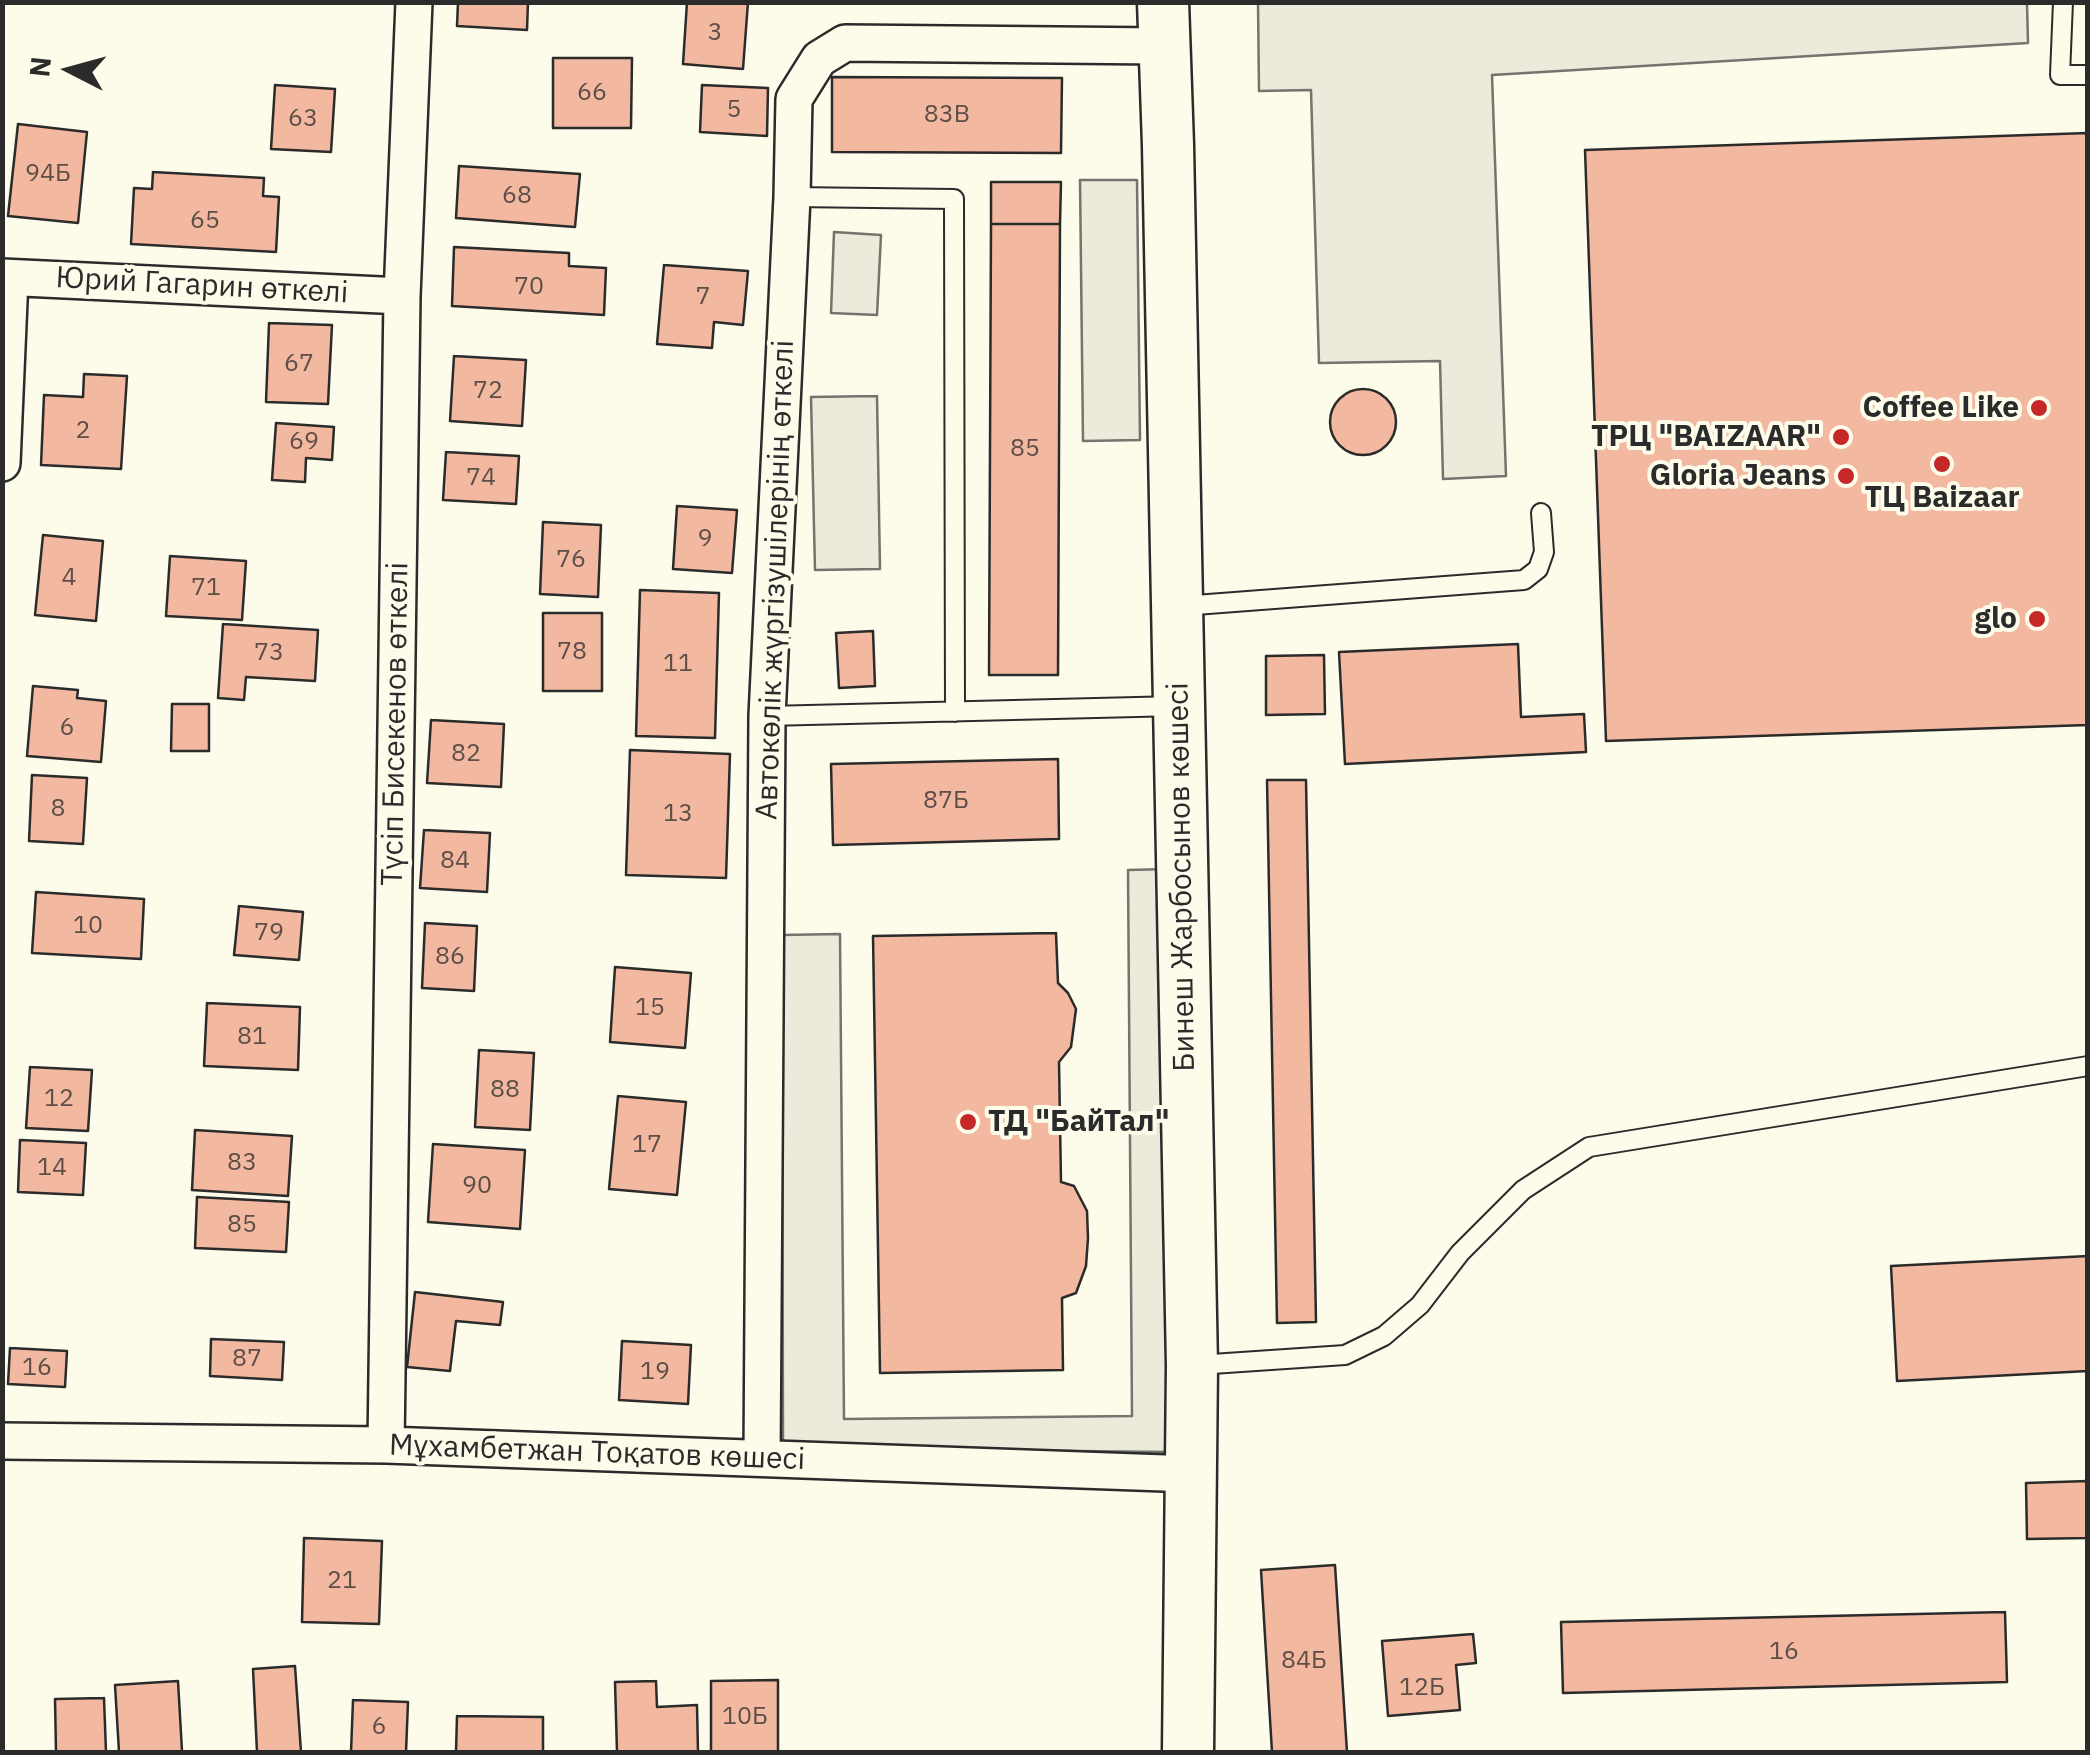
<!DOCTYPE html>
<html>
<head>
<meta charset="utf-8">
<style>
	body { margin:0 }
	#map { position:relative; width:2090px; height:1755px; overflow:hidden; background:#fdfbea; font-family:"IBM Plex Sans",sans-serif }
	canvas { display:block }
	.frame { position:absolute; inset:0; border:5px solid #2b2b2b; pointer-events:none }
	.north { position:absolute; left:20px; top:20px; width:100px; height:100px; -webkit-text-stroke:8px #fdfbea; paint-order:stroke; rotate:276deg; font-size:28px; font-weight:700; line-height:40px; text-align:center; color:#2b2b2b }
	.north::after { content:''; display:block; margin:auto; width:35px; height:45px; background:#2b2b2b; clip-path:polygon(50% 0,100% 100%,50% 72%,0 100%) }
</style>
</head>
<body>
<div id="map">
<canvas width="2090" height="1755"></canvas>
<div class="frame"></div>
<div class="north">N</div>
</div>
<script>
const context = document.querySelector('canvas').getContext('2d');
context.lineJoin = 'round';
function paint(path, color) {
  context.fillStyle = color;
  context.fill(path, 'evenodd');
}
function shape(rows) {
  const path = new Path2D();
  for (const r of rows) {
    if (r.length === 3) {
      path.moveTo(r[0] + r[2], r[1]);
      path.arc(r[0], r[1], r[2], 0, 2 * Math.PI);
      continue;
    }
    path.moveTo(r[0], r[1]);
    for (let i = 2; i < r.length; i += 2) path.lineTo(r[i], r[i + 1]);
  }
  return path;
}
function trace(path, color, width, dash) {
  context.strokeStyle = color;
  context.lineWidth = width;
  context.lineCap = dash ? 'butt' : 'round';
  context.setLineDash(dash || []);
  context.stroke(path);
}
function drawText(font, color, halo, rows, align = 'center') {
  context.font = font + ' "IBM Plex Sans",sans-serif';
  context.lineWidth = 8;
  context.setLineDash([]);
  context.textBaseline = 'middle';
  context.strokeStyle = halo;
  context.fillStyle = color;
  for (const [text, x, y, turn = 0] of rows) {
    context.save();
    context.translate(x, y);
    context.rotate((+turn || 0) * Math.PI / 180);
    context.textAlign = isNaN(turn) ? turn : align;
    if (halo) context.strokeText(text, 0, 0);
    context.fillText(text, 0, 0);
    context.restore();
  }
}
const green = shape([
	[834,232,881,235,877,315,831,313,834,232],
	[877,396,880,569,815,570,811,397,877,396]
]);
paint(green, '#ecebdb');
trace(green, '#74746e', 2.5);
const parking = shape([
	[1258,3,2027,3,2028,43,1492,75,1506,476,1443,479,1440,361,1319,363,1311,90,1259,91,1258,3],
	[1080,180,1137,180,1140,440,1083,441,1080,180],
	[1168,869,1172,1452,783,1448,782,935,840,934,844,1419,1132,1416,1128,870,1168,869]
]);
paint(parking, '#eceadb');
trace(parking, '#74746e', 2.5);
const building = shape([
	[458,2,528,2,527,30,457,26,458,2],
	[687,2,748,2,743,69,683,64,687,2],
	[553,58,632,58,631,128,553,128,553,58],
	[832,77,1062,78,1061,153,832,152,832,77],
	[275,85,335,89,331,152,271,149,275,85],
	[702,85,768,88,767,136,700,132,702,85],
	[18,124,87,132,78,223,8,216,18,124],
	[2088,133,2088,725,1606,741,1585,150,2088,133],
	[459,166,580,174,575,227,456,218,459,166],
	[153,172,264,178,263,196,279,197,276,252,131,244,134,188,152,189,153,172],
	[991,182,1061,182,1060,224,991,224,991,182],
	[991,224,1060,224,1058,675,989,675,991,224],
	[454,247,569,253,569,266,606,268,604,315,452,306,454,247],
	[664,265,748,271,743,325,714,322,712,348,657,344,664,265],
	[269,323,332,325,328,404,266,402,269,323],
	[454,356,526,360,522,426,450,421,454,356],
	[84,374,127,376,121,469,41,465,44,395,83,397,84,374],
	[1363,422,33],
	[276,423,334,427,332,460,306,458,305,482,272,480,276,423],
	[446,452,519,456,516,504,443,500,446,452],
	[677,506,737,510,732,573,673,569,677,506],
	[543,522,601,525,598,597,540,594,543,522],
	[43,535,103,541,96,621,35,615,43,535],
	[170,556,246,561,242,620,166,616,170,556],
	[640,590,719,593,715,738,636,736,640,590],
	[543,613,602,613,602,691,543,691,543,613],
	[223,624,318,630,315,681,246,677,244,700,218,698,223,624],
	[873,631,875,686,839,688,836,633,873,631],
	[1518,644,1521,717,1584,714,1586,752,1345,764,1339,652,1518,644],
	[1324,655,1325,714,1266,715,1266,656,1324,655],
	[33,686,78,690,77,698,106,701,101,762,27,756,33,686],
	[172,704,209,704,209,751,171,751,172,704],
	[431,720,504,724,501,787,427,783,431,720],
	[630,750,730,754,726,878,626,875,630,750],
	[1058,759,1059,839,833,845,831,764,1058,759],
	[32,775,87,778,83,844,29,841,32,775],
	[1267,780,1306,780,1316,1322,1277,1323,1267,780],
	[424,830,490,833,487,892,420,888,424,830],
	[36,892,144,899,141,959,32,953,36,892],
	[239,906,303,912,299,960,234,955,239,906],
	[425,923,477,926,474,991,422,988,425,923],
	[1056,933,1058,983,1068,993,1076,1009,1071,1047,1059,1062,1061,1182,1074,1186,1087,1211,1088,1238,1086,1266,1076,1293,1062,1298,1063,1370,880,1373,873,936,1056,933],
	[615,967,691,973,685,1048,610,1042,615,967],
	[207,1003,300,1007,298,1070,204,1066,207,1003],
	[479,1050,534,1053,530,1130,475,1127,479,1050],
	[30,1067,92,1070,88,1131,26,1128,30,1067],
	[618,1096,686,1102,677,1195,609,1189,618,1096],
	[195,1130,292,1136,288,1196,192,1190,195,1130],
	[20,1140,86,1143,83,1195,18,1192,20,1140],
	[433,1144,525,1150,520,1229,428,1222,433,1144],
	[197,1197,289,1202,286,1252,195,1248,197,1197],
	[2088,1256,2088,1371,1897,1381,1891,1266,2088,1256],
	[415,1292,503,1302,500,1325,456,1321,450,1371,407,1367,415,1292],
	[211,1339,284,1342,282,1380,210,1376,211,1339],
	[622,1341,691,1345,688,1404,619,1400,622,1341],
	[10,1348,67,1351,65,1387,8,1384,10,1348],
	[2088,1481,2088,1538,2027,1539,2026,1483,2088,1481],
	[304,1538,382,1541,379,1624,302,1622,304,1538],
	[1335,1565,1347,1752,1272,1752,1261,1570,1335,1565],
	[2005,1612,2007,1682,1563,1693,1561,1622,2005,1612],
	[1473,1634,1476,1663,1456,1665,1460,1710,1388,1716,1382,1641,1473,1634],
	[295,1666,301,1752,257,1752,253,1669,295,1666],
	[778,1680,778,1752,711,1752,711,1681,778,1680],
	[178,1681,182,1751,119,1752,115,1685,178,1681],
	[656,1681,657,1707,697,1705,698,1752,617,1752,615,1682,656,1681],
	[104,1698,106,1752,56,1752,55,1699,104,1698],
	[353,1700,408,1702,406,1752,351,1752,353,1700],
	[457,1716,543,1717,543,1752,456,1752,457,1716]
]);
paint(building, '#f2b8a0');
trace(building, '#2b2b2b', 2.5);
const lane = shape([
	[2063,2,2060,75,2088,75],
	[792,197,954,199,955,712],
	[1182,606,1524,580,1538,569,1544,552,1541,513],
	[767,716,1178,706],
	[1197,1365,1345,1355,1384,1336,1420,1305,1460,1253,1523,1190,1589,1147,2088,1066]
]);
const street = shape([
	[2,277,402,296],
	[2,463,10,278],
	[2,1441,386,1445,1192,1474],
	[386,1445,402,296,414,2],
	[762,1458,767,716,792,197,794,99,819,59,845,43,1163,46]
]);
const secondary = shape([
	[1163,2,1168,145,1192,1365,1188,1752]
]);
trace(lane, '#2b2b2b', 22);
trace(street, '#2b2b2b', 40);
trace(secondary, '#2b2b2b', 55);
trace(lane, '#fdfbea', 18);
trace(street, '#fdfbea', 35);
trace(secondary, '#fdfbea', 50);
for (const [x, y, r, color] of [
	[2039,408,10,"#c62828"],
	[1841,437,10,"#c62828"],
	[1942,464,10,"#c62828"],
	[1846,476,10,"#c62828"],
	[2037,619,10,"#c62828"],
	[968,1122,10,"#c62828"]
]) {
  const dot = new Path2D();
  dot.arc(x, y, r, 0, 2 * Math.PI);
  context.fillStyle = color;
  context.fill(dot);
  trace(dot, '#fdfbea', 4);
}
drawText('25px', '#5d4e48', null, [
	["3",715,33],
	["66",592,93],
	["5",734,110],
	["83В",947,115],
	["63",303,119],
	["94Б",48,174],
	["68",517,196],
	["65",205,221],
	["70",529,287],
	["7",703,297],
	["67",299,364],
	["72",488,391],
	["2",83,431],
	["69",304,442],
	["85",1025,449],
	["74",481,478],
	["9",705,539],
	["76",571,560],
	["4",69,578],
	["71",206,588],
	["78",572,652],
	["73",269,653],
	["11",678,664],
	["6",67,728],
	["82",466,754],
	["87Б",946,801],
	["8",58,809],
	["13",678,814],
	["84",455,861],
	["10",88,926],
	["79",269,933],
	["86",450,957],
	["15",650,1008],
	["81",252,1037],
	["88",505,1090],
	["12",59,1099],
	["17",647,1145],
	["83",242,1163],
	["14",52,1168],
	["90",477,1186],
	["85",242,1225],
	["87",247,1359],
	["16",37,1368],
	["19",655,1372],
	["21",342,1581],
	["16",1784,1652],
	["84Б",1304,1661],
	["12Б",1422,1688],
	["10Б",745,1717],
	["6",379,1727]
]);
drawText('30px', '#2b2b2b', '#fdfbea', [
	["Юрий Гагарин өткелі",202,286,3],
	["Автокөлік жүргізушілерінің өткелі",776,580,-88],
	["Түсіп Бисекенов өткелі",396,724,-89],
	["Бинеш Жарбосынов көшесі",1182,877,-91],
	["Мұхамбетжан Тоқатов көшесі",597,1453,2]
]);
drawText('bold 30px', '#2b2b2b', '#fdfbea', [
	["Coffee Like",2019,408],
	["ТРЦ \"BAIZAAR\"",1821,437],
	["Gloria Jeans",1826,476],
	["ТЦ Baizaar",1942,498,"center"],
	["glo",2017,619],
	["ТД \"БайТал\"",988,1122,"left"]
], 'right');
</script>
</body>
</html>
